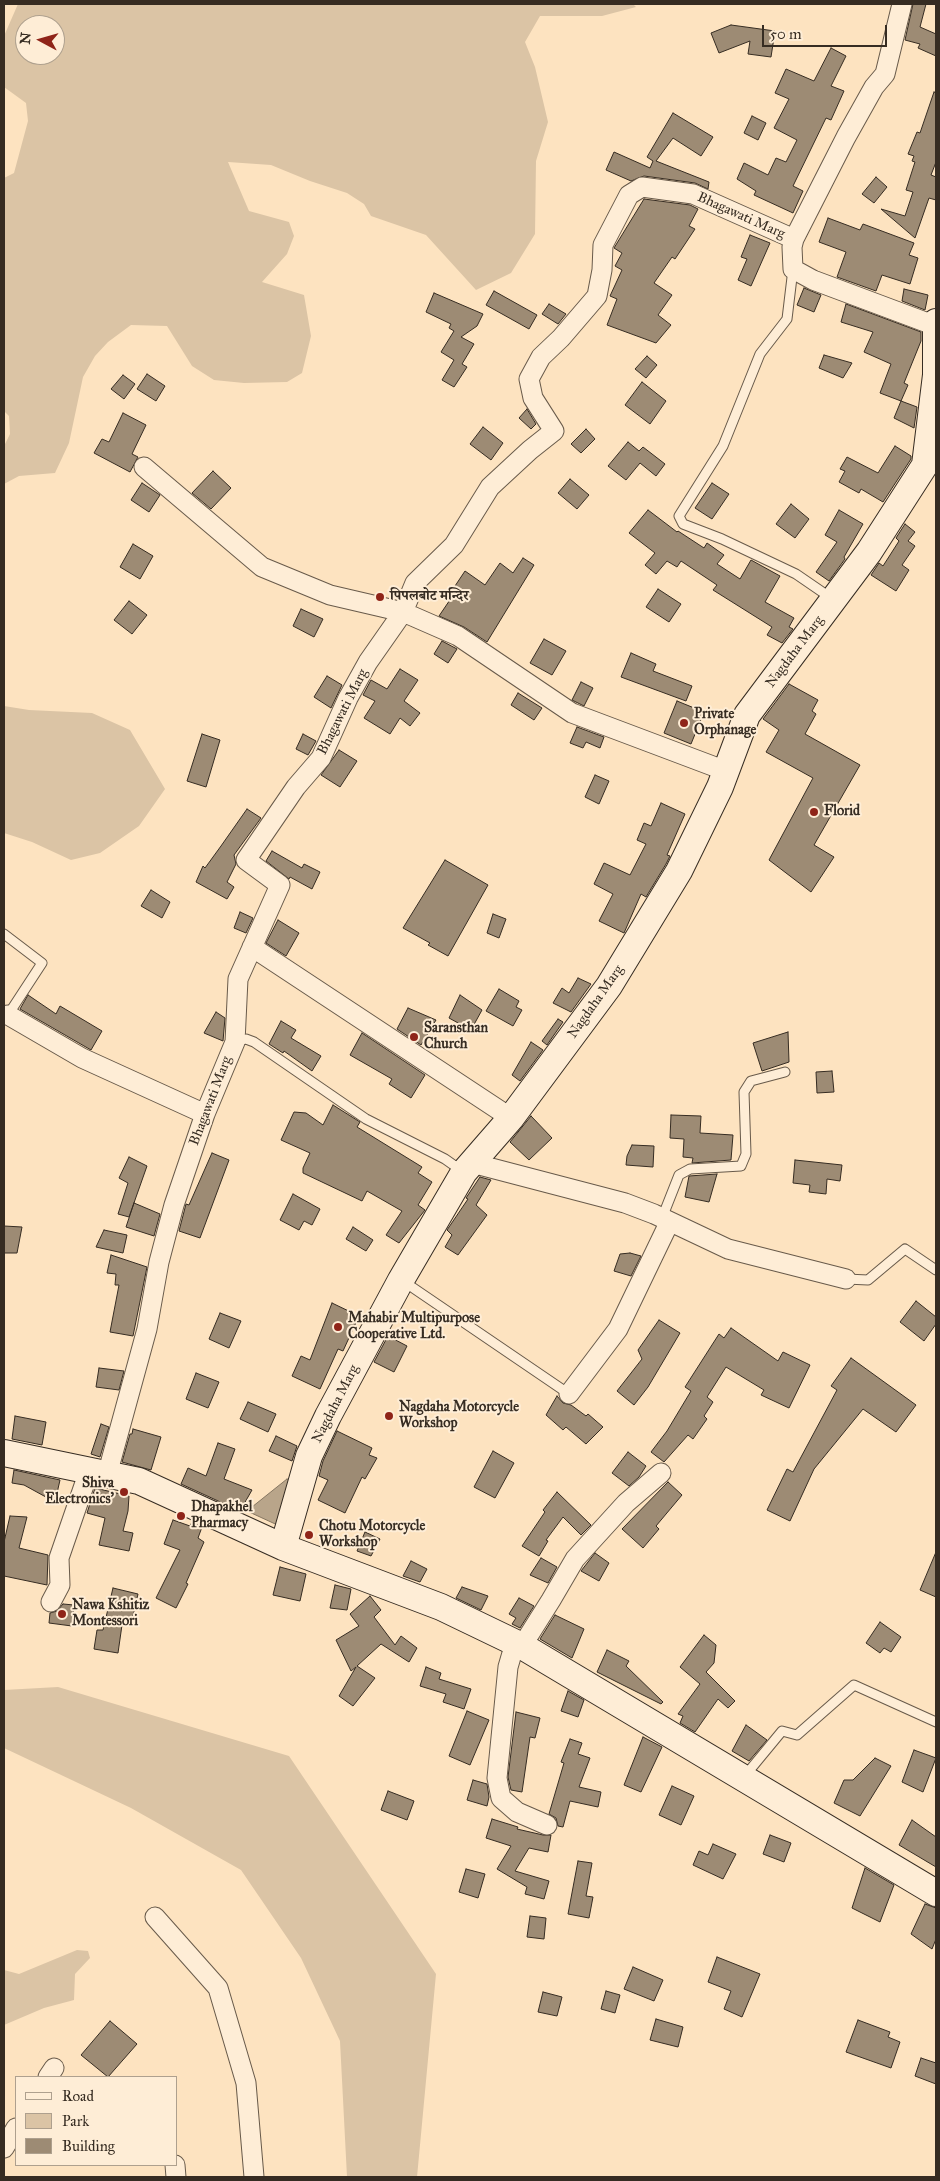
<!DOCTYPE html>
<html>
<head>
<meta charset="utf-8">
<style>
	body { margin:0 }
	#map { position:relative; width:940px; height:2181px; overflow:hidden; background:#fde3c0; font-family:"IM FELL Great Primer",serif }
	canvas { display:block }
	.frame { position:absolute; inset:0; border:5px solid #362c22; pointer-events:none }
	.legend { position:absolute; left:15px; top:2076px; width:162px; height:90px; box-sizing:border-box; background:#feedd6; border:1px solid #aea08e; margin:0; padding:6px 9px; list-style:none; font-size:15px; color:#362c22 }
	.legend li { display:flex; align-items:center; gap:10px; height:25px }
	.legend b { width:25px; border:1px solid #aea08e }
	.north { position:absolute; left:15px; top:15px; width:50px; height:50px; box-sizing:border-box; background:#feedd6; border:1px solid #aea08e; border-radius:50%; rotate:276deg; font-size:14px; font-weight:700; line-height:20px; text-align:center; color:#362c22 }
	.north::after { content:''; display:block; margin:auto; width:18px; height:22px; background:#8f2418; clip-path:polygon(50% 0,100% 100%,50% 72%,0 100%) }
	.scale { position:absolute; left:762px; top:25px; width:125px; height:22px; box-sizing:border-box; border:2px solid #362c22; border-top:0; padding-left:6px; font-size:15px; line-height:18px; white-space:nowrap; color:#362c22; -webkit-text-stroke:4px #feedd6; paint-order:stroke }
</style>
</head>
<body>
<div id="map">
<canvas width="940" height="2181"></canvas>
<div class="frame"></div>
<ul class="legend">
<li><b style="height:6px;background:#feedd6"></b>Road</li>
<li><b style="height:14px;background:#dbc4a5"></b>Park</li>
<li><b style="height:14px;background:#9d8b74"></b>Building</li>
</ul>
<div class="north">N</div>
<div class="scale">50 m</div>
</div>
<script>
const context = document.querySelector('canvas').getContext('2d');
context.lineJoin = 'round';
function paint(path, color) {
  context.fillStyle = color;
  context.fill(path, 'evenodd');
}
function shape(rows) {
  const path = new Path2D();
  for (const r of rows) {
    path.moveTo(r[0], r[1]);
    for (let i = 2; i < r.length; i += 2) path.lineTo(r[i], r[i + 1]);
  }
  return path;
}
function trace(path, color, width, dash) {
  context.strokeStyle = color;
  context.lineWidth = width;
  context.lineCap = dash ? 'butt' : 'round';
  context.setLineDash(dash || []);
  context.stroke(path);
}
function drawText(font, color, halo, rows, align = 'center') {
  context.font = font + ' "IM FELL Great Primer","Noto Serif Devanagari",serif';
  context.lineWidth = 4;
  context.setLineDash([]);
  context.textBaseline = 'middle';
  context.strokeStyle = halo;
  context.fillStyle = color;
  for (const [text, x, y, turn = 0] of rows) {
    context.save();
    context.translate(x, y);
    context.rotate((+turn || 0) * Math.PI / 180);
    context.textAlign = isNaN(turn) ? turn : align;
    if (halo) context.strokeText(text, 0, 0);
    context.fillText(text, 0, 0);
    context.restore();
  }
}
paint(shape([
	[18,4,633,4,636,7,602,16,540,16,525,42,535,67,548,122,536,161,535,234,511,273,476,290,426,235,371,216,364,204,347,193,310,181,271,165,228,162,249,211,289,222,294,236,287,254,262,282,304,295,311,336,302,373,287,382,244,383,214,380,192,366,167,326,131,325,108,342,95,356,83,377,69,443,55,473,19,476,4,484,4,446,10,434,9,416,4,411,4,178,14,173,28,121,26,103,4,87,4,36],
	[25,25,55,25,55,55,25,55],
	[4,706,29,710,92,713,130,730,165,789,139,826,100,853,71,860,32,842,4,833],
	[58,1687,289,1756,436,1974,417,2177,347,2177,340,2041,301,1958,241,1870,131,1808,4,1748,4,1690],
	[77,1950,88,1951,90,1958,75,1974,74,2000,44,2008,4,2025,4,1970,19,1974]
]), '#dbc4a5');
const water = shape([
	[287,1479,295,1483,284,1528,247,1511,287,1479]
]);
paint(water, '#b9a58a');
trace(water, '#857560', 1);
const building = shape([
	[913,4,926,4,920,27,936,34,936,56,918,48,920,44,905,40,913,4],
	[731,25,775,31,771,57,748,54,750,41,719,53,711,33,731,25],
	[831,48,846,56,831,86,844,91,831,120,826,118,793,186,803,191,793,213,754,195,756,191,737,179,744,163,768,175,776,158,786,162,797,140,774,128,789,99,775,93,786,69,814,81,831,48],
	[934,92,936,93,936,162,931,175,936,177,936,200,929,198,915,238,881,209,905,216,913,192,906,190,915,162,912,161,914,156,908,154,917,132,920,133,934,92],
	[673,113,713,137,701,156,673,138,656,161,709,182,708,189,695,183,644,176,631,181,606,170,614,152,650,168,653,161,647,157,673,113],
	[752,116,766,123,758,140,744,133,752,116],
	[876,177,887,187,874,203,862,194,876,177],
	[644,199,690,205,698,209,689,226,695,229,675,259,672,257,654,283,672,295,658,315,671,325,656,343,607,325,617,299,610,296,622,270,615,266,622,253,614,248,644,199],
	[828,218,860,230,863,224,914,243,909,255,918,258,910,284,882,275,876,291,837,277,846,252,819,242,828,218],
	[750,235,770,243,751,286,738,280,747,259,741,257,750,235],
	[804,288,821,295,814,312,797,305,804,288],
	[904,289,928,295,925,310,902,301,904,289],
	[494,291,537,315,529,329,486,305,494,291],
	[434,293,483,314,477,326,461,337,474,344,462,364,467,367,454,387,442,380,454,360,441,352,454,331,449,328,451,324,426,312,434,293],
	[549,304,566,314,558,324,542,314,549,304],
	[846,304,921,332,921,341,904,383,908,385,901,401,880,393,891,364,864,352,873,332,841,322,846,304],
	[824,355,852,363,843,378,819,368,824,355],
	[647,356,657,365,646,378,635,369,647,356],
	[147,374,165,386,156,401,137,389,147,374],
	[123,375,135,384,124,399,111,389,123,375],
	[642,382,666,401,650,424,625,405,642,382],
	[901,401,917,407,914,428,894,418,901,401],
	[527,409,536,424,531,429,519,418,527,409],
	[123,413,146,425,132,454,138,457,130,472,94,453,102,439,109,442,123,413],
	[483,427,503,443,491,460,470,444,483,427],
	[586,429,595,439,581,453,571,444,586,429],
	[628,442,639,451,643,447,665,464,656,476,640,463,626,480,608,466,628,442],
	[895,446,911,456,911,459,883,502,861,489,859,493,839,482,845,471,840,469,847,457,878,473,895,446],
	[213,471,231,488,211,509,192,493,213,471],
	[570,479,589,495,577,509,558,493,570,479],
	[142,483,160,495,149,512,131,500,142,483],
	[712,483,729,494,712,519,695,508,712,483],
	[791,504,809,519,795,538,776,524,791,504],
	[648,510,677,532,678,531,704,548,707,543,724,555,717,564,740,579,751,560,780,576,765,602,794,618,789,627,793,629,782,643,767,635,772,627,713,590,717,585,681,561,677,567,667,561,656,574,645,565,655,553,629,533,648,510],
	[839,510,863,524,844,557,845,559,829,581,816,572,837,542,825,535,839,510],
	[905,524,915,532,908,541,915,546,902,565,909,570,896,591,871,575,879,563,883,566,899,541,896,538,905,524],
	[133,544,153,556,140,579,120,567,133,544],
	[523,558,534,565,487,642,464,627,439,616,456,591,453,589,465,571,485,585,500,563,513,573,523,558],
	[658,589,681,604,669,622,646,607,658,589],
	[129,601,147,615,132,634,114,620,129,601],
	[301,609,323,619,314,637,293,626,301,609],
	[544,639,566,651,552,675,530,663,544,639],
	[442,641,457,649,448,663,434,654,442,641],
	[631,653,656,664,653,671,692,686,686,701,621,677,631,653],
	[400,669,418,680,404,701,420,713,410,726,400,718,390,734,364,718,375,701,363,695,371,680,387,689,400,669],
	[327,676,342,685,331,708,314,697,327,676],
	[581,682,593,688,584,706,572,700,581,682],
	[789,684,818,700,812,711,816,714,805,734,860,765,814,845,834,857,811,892,769,860,813,778,766,752,779,730,763,719,789,684],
	[518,693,542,708,534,720,511,705,518,693],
	[677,701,704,712,691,744,664,733,677,701],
	[577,727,604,737,600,748,586,742,583,748,570,743,577,727],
	[202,734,220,740,206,787,187,781,202,734],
	[303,734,316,741,308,755,296,749,303,734],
	[339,750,357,761,340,787,321,775,339,750],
	[595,775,609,781,599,804,585,797,595,775],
	[661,803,685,814,667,855,670,856,666,864,646,897,641,894,624,933,599,921,613,894,594,884,604,863,630,875,646,844,637,840,644,823,651,826,661,803],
	[247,809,261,818,234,855,236,864,227,882,234,887,227,899,196,882,203,866,205,868,221,846,247,809],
	[272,851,302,868,304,864,320,872,312,889,290,877,289,879,266,861,272,851],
	[445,860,488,885,448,956,428,945,430,943,403,928,445,860],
	[151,890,170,902,162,918,141,906,151,890],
	[240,912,253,918,246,933,234,928,240,912],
	[493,914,506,919,499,938,487,933,493,914],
	[278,920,299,933,286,956,266,943,278,920],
	[578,978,591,984,571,1012,553,1003,562,988,569,993,578,978],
	[499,989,519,1001,516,1007,522,1010,513,1026,486,1011,499,989],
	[28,995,56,1014,60,1006,102,1031,91,1050,20,1009,28,995],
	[460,995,482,1010,471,1030,449,1018,460,995],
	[408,1008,436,1020,421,1045,397,1029,408,1008],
	[216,1012,225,1018,223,1041,204,1033,216,1012],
	[558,1019,563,1022,547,1045,542,1041,558,1019],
	[281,1021,296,1030,291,1038,321,1056,312,1071,284,1051,283,1053,269,1044,281,1021],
	[788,1032,789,1062,762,1071,753,1043,788,1032],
	[362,1033,425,1075,411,1098,389,1084,392,1079,350,1055,362,1033],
	[531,1042,543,1050,520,1081,512,1075,531,1042],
	[832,1071,834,1092,817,1093,816,1072,832,1071],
	[333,1105,360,1122,357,1127,422,1167,418,1173,432,1182,418,1205,425,1210,399,1243,386,1235,402,1211,367,1191,362,1201,303,1173,303,1168,310,1153,281,1140,294,1112,306,1113,323,1125,333,1105],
	[671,1115,701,1116,700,1133,733,1135,731,1160,692,1163,693,1158,683,1157,684,1139,670,1138,671,1115],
	[531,1116,552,1138,529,1160,510,1142,531,1116],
	[632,1145,654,1146,653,1167,626,1165,627,1156,632,1145],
	[212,1153,229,1160,200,1238,179,1231,186,1204,189,1205,212,1153],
	[129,1157,147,1166,129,1217,118,1214,128,1183,119,1178,129,1157],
	[795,1160,842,1165,840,1181,827,1179,826,1194,809,1192,810,1185,793,1183,795,1160],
	[717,1174,709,1202,685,1197,689,1176,717,1174],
	[480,1177,491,1180,476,1205,487,1215,458,1255,445,1247,452,1235,447,1230,468,1199,466,1198,480,1177],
	[293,1194,320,1209,312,1225,304,1221,299,1230,280,1220,293,1194],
	[134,1203,160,1214,154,1236,126,1227,134,1203],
	[4,1226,22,1227,17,1253,4,1253,4,1226],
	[353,1227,373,1240,366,1251,346,1239,353,1227],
	[104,1230,127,1235,123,1253,96,1247,104,1230],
	[630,1253,641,1256,631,1276,614,1271,620,1254,630,1253],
	[111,1255,147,1267,133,1336,110,1332,119,1285,115,1285,116,1274,107,1273,111,1255],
	[916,1301,936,1317,936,1324,924,1341,900,1322,916,1301],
	[332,1303,359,1316,343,1351,338,1349,320,1389,292,1376,301,1356,310,1360,332,1303],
	[220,1313,241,1321,229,1348,209,1339,220,1313],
	[659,1320,680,1333,648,1387,634,1405,617,1391,642,1359,638,1350,659,1320],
	[731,1328,778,1361,783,1352,810,1365,789,1408,761,1395,764,1390,726,1367,707,1397,713,1402,704,1416,707,1419,693,1439,688,1435,664,1462,651,1452,667,1431,691,1391,685,1387,719,1334,724,1338,731,1328],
	[388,1336,407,1346,394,1372,374,1362,388,1336],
	[851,1358,916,1405,896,1432,863,1409,814,1469,790,1521,767,1510,787,1469,793,1472,837,1390,831,1386,851,1358],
	[99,1368,124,1371,119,1390,96,1387,99,1368],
	[196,1373,219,1382,208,1408,186,1399,196,1373],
	[557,1396,563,1403,571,1405,586,1416,588,1414,603,1427,586,1444,566,1427,563,1430,546,1415,557,1396],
	[248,1402,276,1414,268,1432,240,1419,248,1402],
	[15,1416,46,1422,42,1445,12,1439,15,1416],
	[101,1424,109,1427,100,1457,91,1454,101,1424],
	[133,1429,161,1437,151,1470,122,1462,130,1434,132,1434,133,1429],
	[337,1431,372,1448,369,1455,377,1458,365,1479,362,1477,345,1513,318,1500,328,1480,319,1476,323,1461,337,1431],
	[276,1436,297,1446,292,1461,269,1451,276,1436],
	[218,1443,235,1449,224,1479,252,1490,240,1511,181,1484,188,1468,206,1476,218,1443],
	[493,1451,514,1463,495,1498,474,1487,493,1451],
	[628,1452,646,1466,639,1477,629,1486,612,1473,628,1452],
	[14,1470,60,1480,55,1502,24,1485,12,1483,14,1470],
	[668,1482,682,1495,656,1526,659,1529,643,1548,622,1529,668,1482],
	[95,1488,129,1496,128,1511,123,1531,133,1533,129,1551,99,1545,105,1518,87,1513,95,1488],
	[557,1492,591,1525,581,1535,563,1517,546,1540,548,1541,539,1556,522,1546,545,1512,543,1510,557,1492],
	[10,1516,27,1517,19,1548,48,1555,47,1585,4,1576,4,1542,10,1516],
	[173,1520,190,1526,192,1522,202,1527,198,1538,204,1542,186,1583,188,1584,176,1608,156,1598,180,1550,164,1544,173,1520],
	[365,1532,380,1539,371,1556,357,1551,365,1532],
	[936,1552,936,1597,920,1590,936,1552],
	[595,1553,609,1563,599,1581,581,1571,595,1553],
	[541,1558,557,1567,548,1583,530,1575,541,1558],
	[411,1561,427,1569,420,1582,403,1576,411,1561],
	[280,1567,306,1574,300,1601,273,1595,280,1567],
	[335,1585,351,1589,347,1610,330,1608,335,1585],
	[462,1587,488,1596,481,1610,456,1598,462,1587],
	[113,1588,138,1594,132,1620,123,1618,118,1653,94,1649,97,1630,103,1630,113,1588],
	[370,1596,381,1610,374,1617,395,1645,401,1636,417,1648,409,1662,381,1644,357,1666,375,1678,353,1706,339,1696,356,1667,351,1671,336,1640,359,1626,350,1614,370,1596],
	[519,1598,534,1606,520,1628,512,1624,516,1618,509,1614,519,1598],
	[63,1604,74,1605,72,1626,49,1623,50,1613,57,1611,63,1604],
	[555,1615,584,1629,572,1658,540,1639,555,1615],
	[880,1622,901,1637,891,1652,884,1648,880,1653,866,1643,880,1622],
	[704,1635,716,1645,714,1663,706,1672,735,1701,728,1708,718,1699,695,1732,680,1723,683,1716,678,1714,700,1684,680,1667,704,1635],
	[607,1650,629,1661,626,1666,663,1702,661,1704,597,1672,607,1650],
	[426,1667,441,1673,439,1679,471,1689,464,1709,443,1702,446,1694,420,1686,426,1667],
	[568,1691,584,1700,578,1717,561,1711,568,1691],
	[467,1711,489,1720,470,1765,449,1756,467,1711],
	[516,1712,540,1718,535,1738,530,1737,522,1792,511,1790,508,1777,516,1712],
	[746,1725,767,1740,749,1761,732,1751,746,1725],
	[643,1737,662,1747,641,1792,624,1785,643,1737],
	[570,1739,582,1743,578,1754,590,1758,579,1787,601,1792,598,1807,570,1801,563,1827,558,1826,556,1818,549,1814,564,1763,561,1762,570,1739],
	[914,1750,936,1758,923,1792,902,1782,914,1750],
	[875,1758,891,1766,860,1816,834,1803,844,1780,853,1780,875,1758],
	[473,1780,487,1784,489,1797,487,1806,467,1800,473,1780],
	[672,1786,694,1796,681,1825,659,1815,672,1786],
	[388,1791,414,1801,407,1820,381,1810,388,1791],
	[492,1819,518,1827,517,1829,543,1835,551,1835,548,1852,529,1848,515,1871,549,1881,544,1899,525,1894,527,1887,497,1869,511,1846,486,1838,492,1819],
	[912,1820,936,1837,936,1867,899,1845,912,1820],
	[770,1835,791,1843,784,1862,763,1854,770,1835],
	[713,1844,736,1854,723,1879,693,1865,699,1851,708,1855,713,1844],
	[578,1861,592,1863,586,1896,593,1897,589,1918,568,1914,578,1861],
	[865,1868,894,1885,880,1922,852,1908,865,1868],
	[466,1869,485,1874,478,1898,459,1892,466,1869],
	[925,1904,936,1908,936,1939,932,1949,911,1934,925,1904],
	[530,1916,546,1918,544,1939,527,1937,530,1916],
	[717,1957,760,1974,742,2017,724,2009,731,1991,708,1982,717,1957],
	[633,1967,663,1980,654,2001,624,1989,633,1967],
	[606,1991,620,1995,615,2013,601,2009,606,1991],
	[543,1992,562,1997,557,2016,538,2012,543,1992],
	[656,2019,683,2027,678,2047,650,2040,656,2019],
	[858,2020,890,2032,888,2037,900,2042,891,2068,846,2052,858,2020],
	[110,2021,137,2044,108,2077,81,2055,110,2021],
	[921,2058,936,2063,936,2084,915,2076,921,2058]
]);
paint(building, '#9d8b74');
trace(building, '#362c22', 1);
const lane = shape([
	[793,269,787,319,760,354,723,446,679,516,683,524,722,539,796,574,831,598],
	[4,934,42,963,8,1015,6,1014],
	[235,1042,246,1039,254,1042,366,1119,445,1159,462,1171],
	[662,1218,679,1175,690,1169,741,1166,746,1154,744,1092,751,1081,785,1072],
	[846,1279,868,1280,905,1249,936,1270],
	[403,1281,569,1394],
	[744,1777,782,1731,797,1735,854,1685,936,1722]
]);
const street = shape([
	[902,4,885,74,874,87,846,137,794,239,792,247,793,269,813,280,936,326],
	[144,467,262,567,330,595,403,612,458,636,572,713,726,771],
	[252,947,511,1118],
	[8,1015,82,1058,205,1114],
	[472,1163,625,1203,654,1214,728,1249,846,1279],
	[569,1394,618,1329,669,1223],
	[107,1475,147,1329,159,1262,174,1205,205,1114,235,1042,238,979,280,885,246,860,296,787,321,758,348,698,368,662,403,612,415,583,454,545,490,487,530,450,554,431,533,398,529,379,541,357,561,338,597,296,602,270,603,245,629,195,642,187,693,194,794,239],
	[51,1602,60,1585,59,1558,89,1471],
	[515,1643,508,1667,497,1778,501,1798,517,1812,547,1825],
	[522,1646,551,1600,575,1559,626,1503,661,1473],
	[155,1917,218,1988,246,2083,254,2177],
	[48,2077,54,2068],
	[4,2148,16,2128],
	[175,2165,176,2177]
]);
const secondary = shape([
	[4,1453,139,1481,283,1547,441,1607,522,1646,936,1893],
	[283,1547,309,1456,328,1416,401,1280,464,1172,511,1118,609,986,679,871,720,787,747,715,869,552,925,465,936,375,936,322]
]);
trace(lane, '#685a4a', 11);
trace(street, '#685a4a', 21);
trace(secondary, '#362c22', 28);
trace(lane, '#feedd6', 9);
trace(street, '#feedd6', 19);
trace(secondary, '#feedd6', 26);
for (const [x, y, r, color] of [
	[380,597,5,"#8f2418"],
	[684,723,5,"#8f2418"],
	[814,812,5,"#8f2418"],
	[414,1037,5,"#8f2418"],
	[338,1327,5,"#8f2418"],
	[389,1416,5,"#8f2418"],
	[124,1492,5,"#8f2418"],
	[181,1516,5,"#8f2418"],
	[309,1535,5,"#8f2418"],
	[62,1614,5,"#8f2418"]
]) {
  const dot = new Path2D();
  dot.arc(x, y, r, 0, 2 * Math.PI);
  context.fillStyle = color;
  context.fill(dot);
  trace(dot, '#feedd6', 2);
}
drawText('14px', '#362c22', '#feedd6', [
	["Bhagawati Marg",741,216,24],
	["Nagdaha Marg",795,652,-53],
	["Bhagawati Marg",343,712,-63],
	["Nagdaha Marg",596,1002,-55],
	["Bhagawati Marg",211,1101,-69],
	["Nagdaha Marg",336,1404,-63]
]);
drawText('bold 14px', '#362c22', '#feedd6', [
	["पिपलबोट मन्दिर",390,597],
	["Private",694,715],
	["Orphanage",694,731],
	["Florid",824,812],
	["Saransthan",424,1029],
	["Church",424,1045],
	["Mahabir Multipurpose",348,1319],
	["Cooperative Ltd.",348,1335],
	["Nagdaha Motorcycle",399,1408],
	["Workshop",399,1424],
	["Shiva",114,1484,"right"],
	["Electronics'",114,1500,"right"],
	["Dhapakhel",191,1508],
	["Pharmacy",191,1524],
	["Chotu Motorcycle",319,1527],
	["Workshop",319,1543],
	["Nawa Kshitiz",72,1606],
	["Montessori",72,1622]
], 'left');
</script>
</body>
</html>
